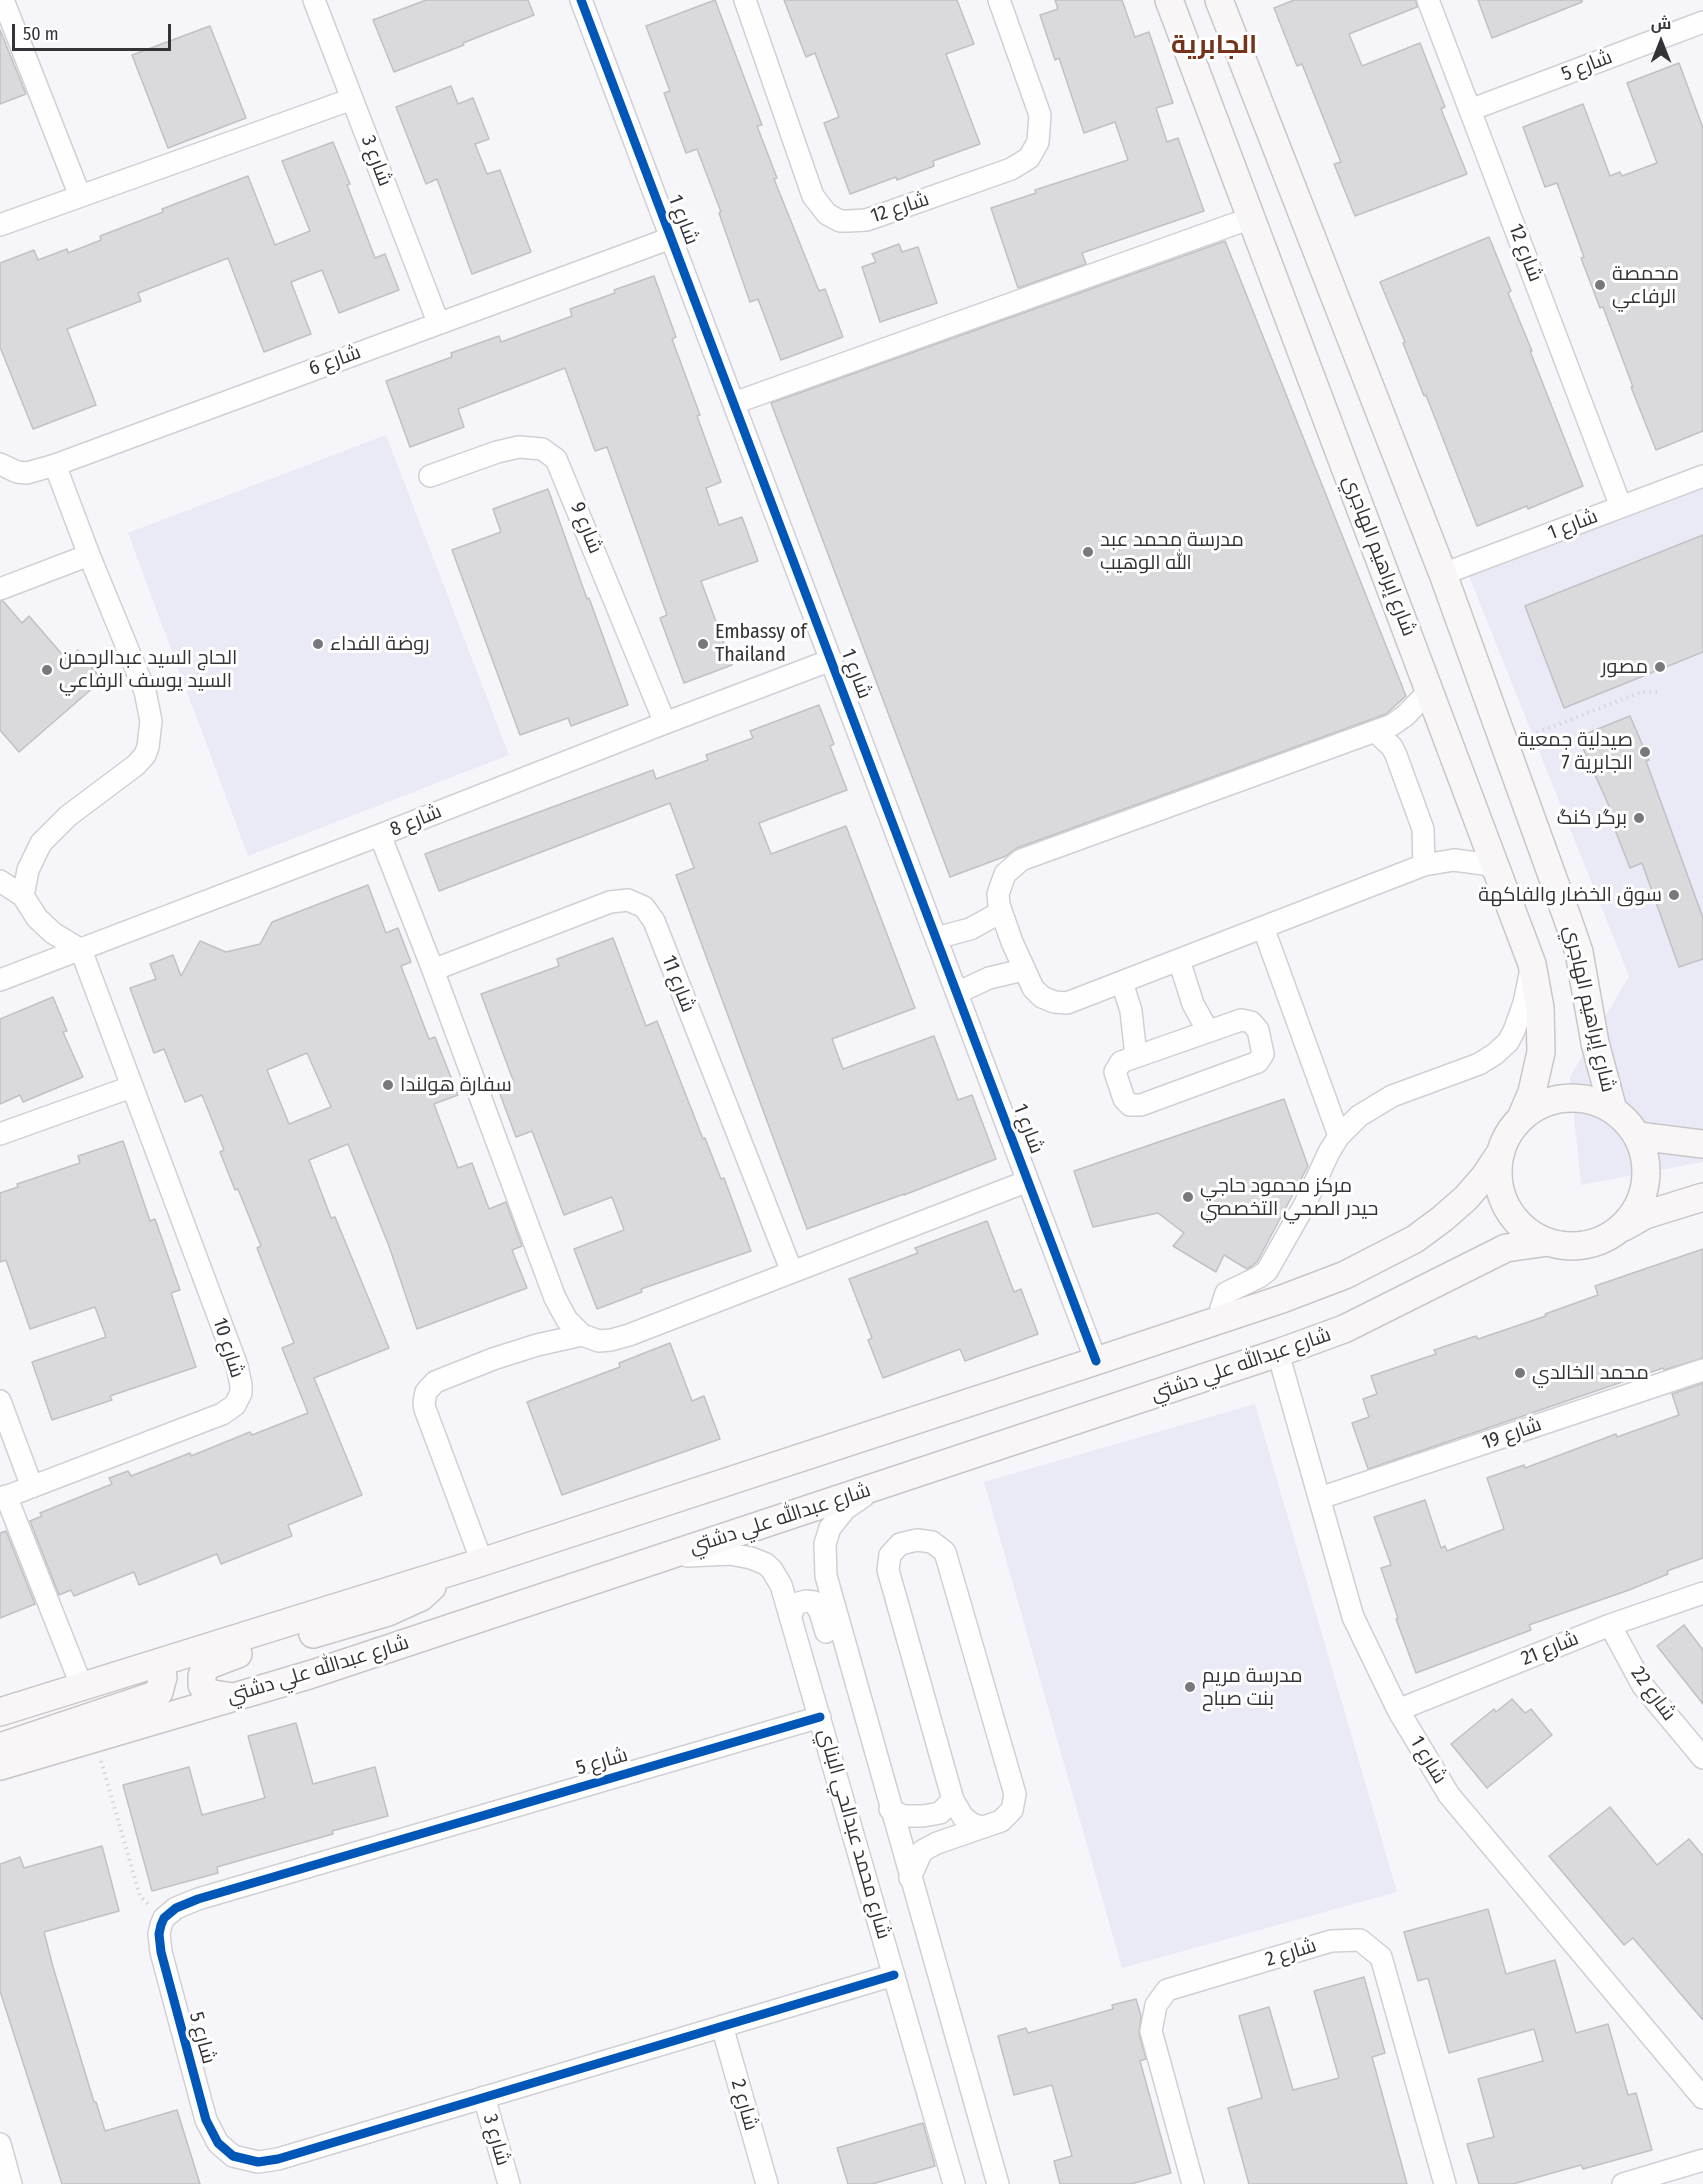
<!DOCTYPE html>
<html>
<head>
<meta charset="utf-8">
<style>
	body { margin:0 }
	#map { position:relative; width:1703px; height:2184px; overflow:hidden; background:#f5f5fa; font-family:"Fira Sans Condensed",Cairo,sans-serif }
	canvas { display:block }
	.north { position:absolute; left:1631px; top:12px; width:60px; height:60px; -webkit-text-stroke:4px #fff; paint-order:stroke; rotate:0deg; font-size:16px; font-weight:700; line-height:24px; text-align:center; color:#343438 }
	.north::after { content:''; display:block; margin:auto; width:21px; height:27px; background:#343438; clip-path:polygon(50% 0,100% 100%,50% 72%,0 100%) }
	.scale { position:absolute; left:12px; top:24px; width:159px; height:27px; box-sizing:border-box; border:3px solid #343438; border-top:0; padding-left:8px; font-size:18px; line-height:21px; white-space:nowrap; color:#343438; -webkit-text-stroke:4px #fff; paint-order:stroke }
</style>
</head>
<body>
<div id="map">
<canvas width="1703" height="2184"></canvas>
<div class="north">ش</div>
<div class="scale">50 m</div>
</div>
<script>
const context = document.querySelector('canvas').getContext('2d');
context.lineJoin = 'round';
function paint(path, color) {
  context.fillStyle = color;
  context.fill(path, 'evenodd');
}
function shape(rows) {
  const path = new Path2D();
  for (const r of rows) {
    if (r.length === 3) {
      path.moveTo(r[0] + r[2], r[1]);
      path.arc(r[0], r[1], r[2], 0, 2 * Math.PI);
      continue;
    }
    path.moveTo(r[0], r[1]);
    for (let i = 2; i < r.length; i += 2) path.lineTo(r[i], r[i + 1]);
  }
  return path;
}
function trace(path, color, width, dash) {
  context.strokeStyle = color;
  context.lineWidth = width;
  context.lineCap = dash ? 'butt' : 'round';
  context.setLineDash(dash || []);
  context.stroke(path);
}
function drawText(font, color, halo, rows, align = 'center') {
  context.font = font + ' "Fira Sans Condensed",Cairo,sans-serif';
  context.lineWidth = 6;
  context.setLineDash([]);
  context.textBaseline = 'middle';
  context.strokeStyle = halo;
  context.fillStyle = color;
  for (const [text, x, y, turn = 0] of rows) {
    context.save();
    context.translate(x, y);
    context.rotate((+turn || 0) * Math.PI / 180);
    context.textAlign = isNaN(turn) ? turn : align;
    if (halo) context.strokeText(text, 0, 0);
    context.fillText(text, 0, 0);
    context.restore();
  }
}
paint(shape([
	[386,435,509,755,248,856,128,533],
	[1703,476,1703,1162,1581,1185,1570,1077,1629,976,1465,566],
	[1255,1404,1397,1892,1122,1968,984,1482]
]), '#e9eaf6');
const building = shape([
	[426,0,528,0,534,15,463,43,464,45,394,72,373,20,426,0],
	[715,0,762,125,757,126,777,178,774,179,819,291,825,289,843,337,781,360,758,299,750,302,719,213,721,212,697,149,686,153,664,93,670,91,646,26,715,0],
	[784,0,957,0,974,44,946,54,980,144,933,161,934,166,897,180,896,177,850,194,824,123,839,117,815,53,806,57,784,0],
	[1055,0,1122,0,1135,37,1149,32,1173,103,1156,108,1167,142,1178,138,1204,211,1082,253,1086,264,1018,288,991,208,1036,193,1035,190,1128,160,1115,122,1084,133,1059,58,1055,60,1040,15,1058,9,1055,0],
	[1294,0,1416,0,1417,7,1349,34,1362,66,1420,43,1445,107,1441,109,1467,174,1355,216,1334,164,1341,162,1302,64,1297,66,1274,8,1294,0],
	[1478,0,1582,0,1582,2,1492,38,1478,0],
	[210,26,246,118,168,148,132,55,210,26],
	[0,30,26,94,0,104,0,30],
	[1679,63,1703,128,1703,431,1656,450,1631,387,1633,387,1603,307,1600,308,1581,258,1584,257,1557,183,1545,187,1523,127,1583,104,1610,176,1620,172,1622,176,1657,163,1627,83,1679,63],
	[451,86,458,104,473,98,489,139,475,144,487,174,500,170,531,252,472,274,437,179,426,184,396,107,451,86],
	[333,142,350,184,347,185,375,258,385,254,399,290,339,313,322,270,291,282,311,334,264,352,228,258,138,293,141,301,67,329,96,405,33,429,0,347,0,263,34,250,38,260,67,249,68,253,101,240,100,236,163,212,162,209,248,176,275,245,310,231,282,161,333,142],
	[1489,237,1511,291,1508,293,1532,351,1530,351,1583,486,1528,509,1527,506,1477,526,1426,395,1424,396,1403,343,1405,342,1380,282,1489,237],
	[1225,241,1406,696,1386,714,1017,848,1006,856,950,877,771,403,1225,241],
	[899,244,902,252,918,247,937,303,880,322,862,267,876,262,872,254,899,244],
	[654,276,676,337,672,339,700,415,697,416,721,482,706,488,719,525,742,517,758,561,701,581,732,665,684,683,660,618,667,615,607,447,595,451,565,368,458,409,464,427,410,447,386,381,452,357,451,353,499,336,501,342,572,316,570,309,615,293,614,290,654,276],
	[548,489,587,599,589,598,628,705,571,726,568,718,520,735,452,550,501,532,493,509,548,489],
	[1703,535,1703,652,1564,708,1525,606,1703,535],
	[0,601,3,601,22,623,29,616,67,660,78,650,102,680,19,752,0,730,0,601],
	[819,705,834,744,830,746,847,790,759,823,771,854,846,826,915,1008,832,1039,843,1069,934,1036,958,1100,972,1095,996,1159,904,1195,904,1194,807,1229,676,875,694,868,670,803,439,891,425,854,653,770,656,779,708,760,706,755,753,738,750,731,819,705],
	[1630,716,1649,760,1646,761,1703,918,1703,959,1679,967,1642,863,1630,868,1606,807,1609,806,1578,737,1630,716],
	[368,885,386,933,398,928,411,962,401,966,429,1039,435,1037,458,1095,434,1104,458,1168,472,1163,489,1209,506,1202,522,1246,512,1250,527,1288,417,1329,389,1246,348,1144,309,1160,331,1218,335,1217,389,1348,314,1378,362,1495,288,1525,292,1536,221,1564,217,1554,139,1585,134,1572,74,1596,71,1590,59,1595,30,1521,42,1516,40,1513,112,1484,109,1478,128,1471,131,1476,190,1453,191,1456,250,1432,252,1435,308,1413,282,1348,294,1343,257,1248,261,1246,238,1189,235,1190,220,1152,224,1150,202,1095,185,1102,164,1049,154,1053,130,988,156,979,150,964,173,955,181,976,200,941,226,952,260,944,272,922,368,885],
	[307,1053,331,1107,289,1124,267,1070,307,1053],
	[613,938,646,1026,657,1021,703,1139,705,1138,721,1179,724,1178,751,1251,641,1289,642,1292,597,1309,574,1249,624,1230,612,1197,564,1215,532,1131,516,1137,497,1086,513,1080,481,994,559,966,557,959,613,938],
	[53,997,67,1031,63,1032,83,1077,23,1102,20,1095,0,1104,0,1019,53,997],
	[1284,1099,1308,1166,1257,1262,1252,1266,1247,1269,1224,1255,1216,1272,1173,1246,1184,1233,1158,1213,1093,1227,1074,1171,1284,1099],
	[123,1141,150,1221,155,1219,180,1290,171,1293,196,1367,110,1396,112,1400,52,1420,32,1362,106,1337,95,1307,30,1329,6,1260,0,1262,0,1193,18,1187,17,1184,80,1163,78,1156,123,1141],
	[987,1221,1014,1292,1021,1289,1038,1334,965,1361,960,1349,883,1378,868,1340,872,1338,849,1279,918,1253,915,1248,987,1221],
	[1703,1249,1703,1358,1664,1370,1663,1368,1368,1469,1352,1423,1369,1417,1363,1399,1377,1394,1371,1376,1436,1354,1434,1350,1476,1336,1478,1339,1546,1316,1545,1314,1598,1295,1595,1286,1703,1249],
	[670,1343,692,1401,704,1396,720,1439,562,1495,527,1402,620,1367,619,1363,670,1343],
	[1703,1383,1703,1558,1667,1571,1668,1574,1629,1590,1529,1625,1531,1630,1416,1673,1396,1619,1398,1618,1381,1568,1391,1565,1374,1517,1425,1500,1441,1548,1445,1546,1447,1551,1504,1529,1487,1478,1524,1465,1525,1468,1616,1434,1617,1437,1679,1415,1672,1394,1703,1383],
	[6,1531,35,1604,0,1618,0,1533,6,1531],
	[1684,1625,1703,1650,1703,1704,1657,1646,1684,1625],
	[1512,1699,1525,1713,1531,1709,1552,1735,1487,1788,1451,1744,1494,1709,1496,1712,1512,1699],
	[296,1723,313,1784,375,1767,388,1816,332,1831,333,1834,217,1867,218,1873,152,1891,123,1785,189,1767,202,1815,265,1798,248,1736,296,1723],
	[1610,1807,1657,1865,1689,1839,1703,1856,1703,2020,1633,1938,1624,1945,1549,1856,1610,1807],
	[102,1846,119,1911,44,1932,53,1967,94,2102,96,2102,105,2131,177,2110,200,2184,62,2184,0,1991,0,1864,20,1857,24,1868,102,1846],
	[1488,1909,1506,1974,1555,1960,1576,2033,1608,2024,1628,2095,1636,2093,1652,2150,1583,2169,1581,2165,1513,2184,1479,2184,1467,2144,1494,2137,1478,2079,1543,2061,1534,2029,1449,2053,1428,1978,1418,1981,1404,1932,1488,1909],
	[1364,1977,1385,2053,1372,2057,1407,2184,1249,2184,1228,2108,1262,2098,1239,2016,1269,2007,1293,2090,1339,2078,1314,1991,1364,1977],
	[1136,1999,1141,2016,1139,2034,1146,2059,1140,2061,1171,2173,1131,2184,1060,2184,1054,2161,1072,2156,1052,2085,1014,2095,998,2036,1026,2028,1028,2033,1113,2009,1112,2005,1136,1999],
	[923,2123,935,2166,872,2184,848,2184,837,2148,923,2123]
]);
paint(building, '#dadadd');
trace(building, '#c0c1c5', 1.5);
const minor = shape([
	[3,0,80,196],
	[314,0,438,322],
	[581,0,1096,1361],
	[745,0,813,196,827,214,840,221,848,221,866,220,878,216,1011,169,1029,158,1038,142,1040,115,999,0],
	[1428,0,1621,507],
	[1470,110,1703,22],
	[0,225,352,99],
	[734,403,1251,218],
	[0,464,17,472,27,473,55,465,671,238],
	[430,476,497,452,519,447,542,449,556,459,665,723],
	[1443,574,1703,476],
	[0,589,89,555],
	[1430,690,1406,715,1392,725,1021,860,1005,874,998,894,999,905,1012,942,1033,988,1042,997,1054,1002,1067,1003,1424,865,1454,860,1484,864,1498,870],
	[1375,731,1392,747,1396,755,1423,829,1424,865],
	[380,835,433,970,555,1298,567,1320,582,1335,599,1341,611,1340,629,1335,1028,1181],
	[0,881,23,896,37,918,53,933,81,950,237,1366,241,1385,241,1393,235,1405,222,1414,0,1499],
	[23,896,28,870,41,843,68,816,136,765,145,755,148,747,151,721,145,691,89,555,55,465],
	[1263,927,1339,1136],
	[936,938,970,929,1001,912],
	[1179,960,1193,1004,1208,1031],
	[433,970,610,902,628,900,644,907,654,921,792,1272],
	[0,980,380,835,665,723,831,660],
	[1122,982,1131,1011,1136,1056],
	[957,993,989,978,1023,970],
	[1241,1020,1251,1022,1258,1030,1263,1054,1258,1062,1141,1105,1130,1105,1124,1099,1115,1072,1121,1062,1241,1020],
	[0,1134,131,1087],
	[1224,1318,1221,1308,1226,1293,1259,1277,1267,1271,1305,1204,1329,1152,1339,1136,1359,1116,1392,1096,1479,1064,1495,1054,1508,1042,1514,1031,1524,1003,1530,974],
	[1278,1353,1353,1617,1398,1710,1449,1795,1703,2098],
	[0,1401,32,1487],
	[6,1496,82,1687],
	[864,1496,845,1509,830,1528,825,1544,826,1576,998,2184],
	[1320,1498,1703,1370],
	[687,1556,730,1554,751,1558,766,1564,772,1570,781,1585,954,2184],
	[482,1562,425,1409,424,1403,426,1392,435,1382,493,1359,537,1345,582,1335],
	[791,1616,795,1604,806,1601,814,1602,820,1612,826,1632],
	[1610,1625,1643,1686,1703,1758],
	[1398,1710,1610,1625,1703,1593],
	[820,1717,198,1899,176,1908,164,1918,161,1925,159,1934,161,1952,206,2120,218,2143,233,2156,258,2162,278,2159,894,1975],
	[890,1809,903,1816,923,1816,940,1813,953,1800],
	[910,1878,922,1851,937,1843,1001,1821,1012,1810,1015,1794,945,1552,932,1542,917,1540,900,1544,890,1555,888,1570,953,1800,963,1817,972,1824,982,1827],
	[722,2026,767,2184],
	[484,2097,509,2184],
	[0,2144,11,2184],
	[1193,2184,1151,2031,1156,2005,1167,1990,1331,1941,1360,1940,1381,1957,1445,2184],
	[1623,2184,1703,2160]
]);
const major = shape([
	[1169,0,1532,964,1540,1008,1541,1052,1532,1092,1521,1118],
	[1219,0,1443,574,1567,917,1579,952,1595,1043,1613,1110],
	[1572,1172,74],
	[1638,1136,1703,1144],
	[1624,1227,1645,1215,1703,1197],
	[313,1634,388,1612,421,1597,432,1587],
	[233,1697,207,1693,202,1685,202,1676,204,1670,209,1665,238,1654],
	[0,1712,482,1562,1096,1361,1282,1299,1345,1275,1415,1239,1442,1219,1466,1198,1485,1176,1501,1152],
	[0,1747,152,1696,159,1692,163,1677,160,1663],
	[0,1766,309,1675,1278,1353,1344,1329,1506,1248,1548,1242]
]);
trace(minor, '#d0d0d4', 24);
trace(major, '#cac6c8', 30);
trace(shape([
	[1526,737,1641,692,1657,692],
	[101,1761,140,1896,150,1906]
]), '#d6d6d9', 4, [1.5, 4.5]);
trace(minor, '#fefefe', 21);
trace(major, '#f8f6f7', 27);
trace(shape([
	[581,0,1096,1361],
	[820,1717,198,1899,176,1908,164,1918,161,1925,159,1934,161,1952,206,2120,218,2143,233,2156,258,2162,278,2159,894,1975]
]), '#0057b8', 9);
for (const [x, y, r, color] of [
	[1600,285,6,"#78787c"],
	[1088,552,6,"#78787c"],
	[318,644,6,"#78787c"],
	[703,644,6,"#78787c"],
	[1660,667,6,"#78787c"],
	[47,670,6,"#78787c"],
	[1645,752,6,"#78787c"],
	[1639,818,6,"#78787c"],
	[1674,895,6,"#78787c"],
	[388,1085,6,"#78787c"],
	[1188,1197,6,"#78787c"],
	[1520,1373,6,"#78787c"],
	[1190,1687,6,"#78787c"]
]) {
  const dot = new Path2D();
  dot.arc(x, y, r, 0, 2 * Math.PI);
  context.fillStyle = color;
  context.fill(dot);
  trace(dot, '#fff', 2);
}
drawText('20px', '#343438', '#fff', [
	["شارع 5",1587,66,-21],
	["شارع 3",376,161,69],
	["شارع 12",900,208,-18],
	["شارع 1",683,220,69],
	["شارع 12",1525,253,69],
	["شارع 6",335,361,-20],
	["شارع 1",1573,525,-21],
	["شارع 9",586,528,68],
	["شارع إبراهيم الهاجري",1379,556,69],
	["شارع 1",856,674,69],
	["شارع 8",416,821,-22],
	["شارع 11",678,984,69],
	["شارع إبراهيم الهاجري",1589,1009,77],
	["شارع 1",1028,1129,69],
	["شارع 10",228,1348,72],
	["شارع عبدالله علي دشتي",1241,1365,-19],
	["شارع 19",1512,1434,-19],
	["شارع عبدالله علي دشتي",780,1519,-18],
	["شارع 21",1550,1649,-22],
	["شارع عبدالله علي دشتي",318,1670,-17],
	["شارع 22",1653,1694,54],
	["شارع 1",1428,1760,59],
	["شارع 5",602,1762,-16],
	["شارع محمد عبدالحي البناي",854,1834,74],
	["شارع 2",1291,1953,-17],
	["شارع 5",202,2038,75],
	["شارع 2",744,2105,74],
	["شارع 3",496,2140,74]
]);
drawText('20px', '#343438', '#fff', [
	["محمصة",1612,274],
	["الرفاعي",1612,297],
	["مدرسة محمد عبد",1100,540],
	["الله الوهيب",1100,563],
	["Embassy of",715,632],
	["Thailand",715,655],
	["روضة الفداء",330,644],
	["الحاج السيد عبدالرحمن",59,658],
	["السيد يوسف الرفاعي",59,681],
	["مصور",1648,667,"right"],
	["صيدلية جمعية",1633,740,"right"],
	["الجابرية 7",1633,763,"right"],
	["برگر كنگ",1627,818,"right"],
	["سوق الخضار والفاكهة",1662,895,"right"],
	["سفارة هولندا",400,1085],
	["مركز محمود حاجي",1200,1186],
	["حيدر الصحي التخصصي",1200,1209],
	["محمد الخالدي",1532,1373],
	["مدرسة مريم",1202,1676],
	["بنت صباح",1202,1699]
], 'left');
drawText('bold 26px', '#75331b', '#fff', [
	["الجابرية",1214,46]
]);
</script>
</body>
</html>
